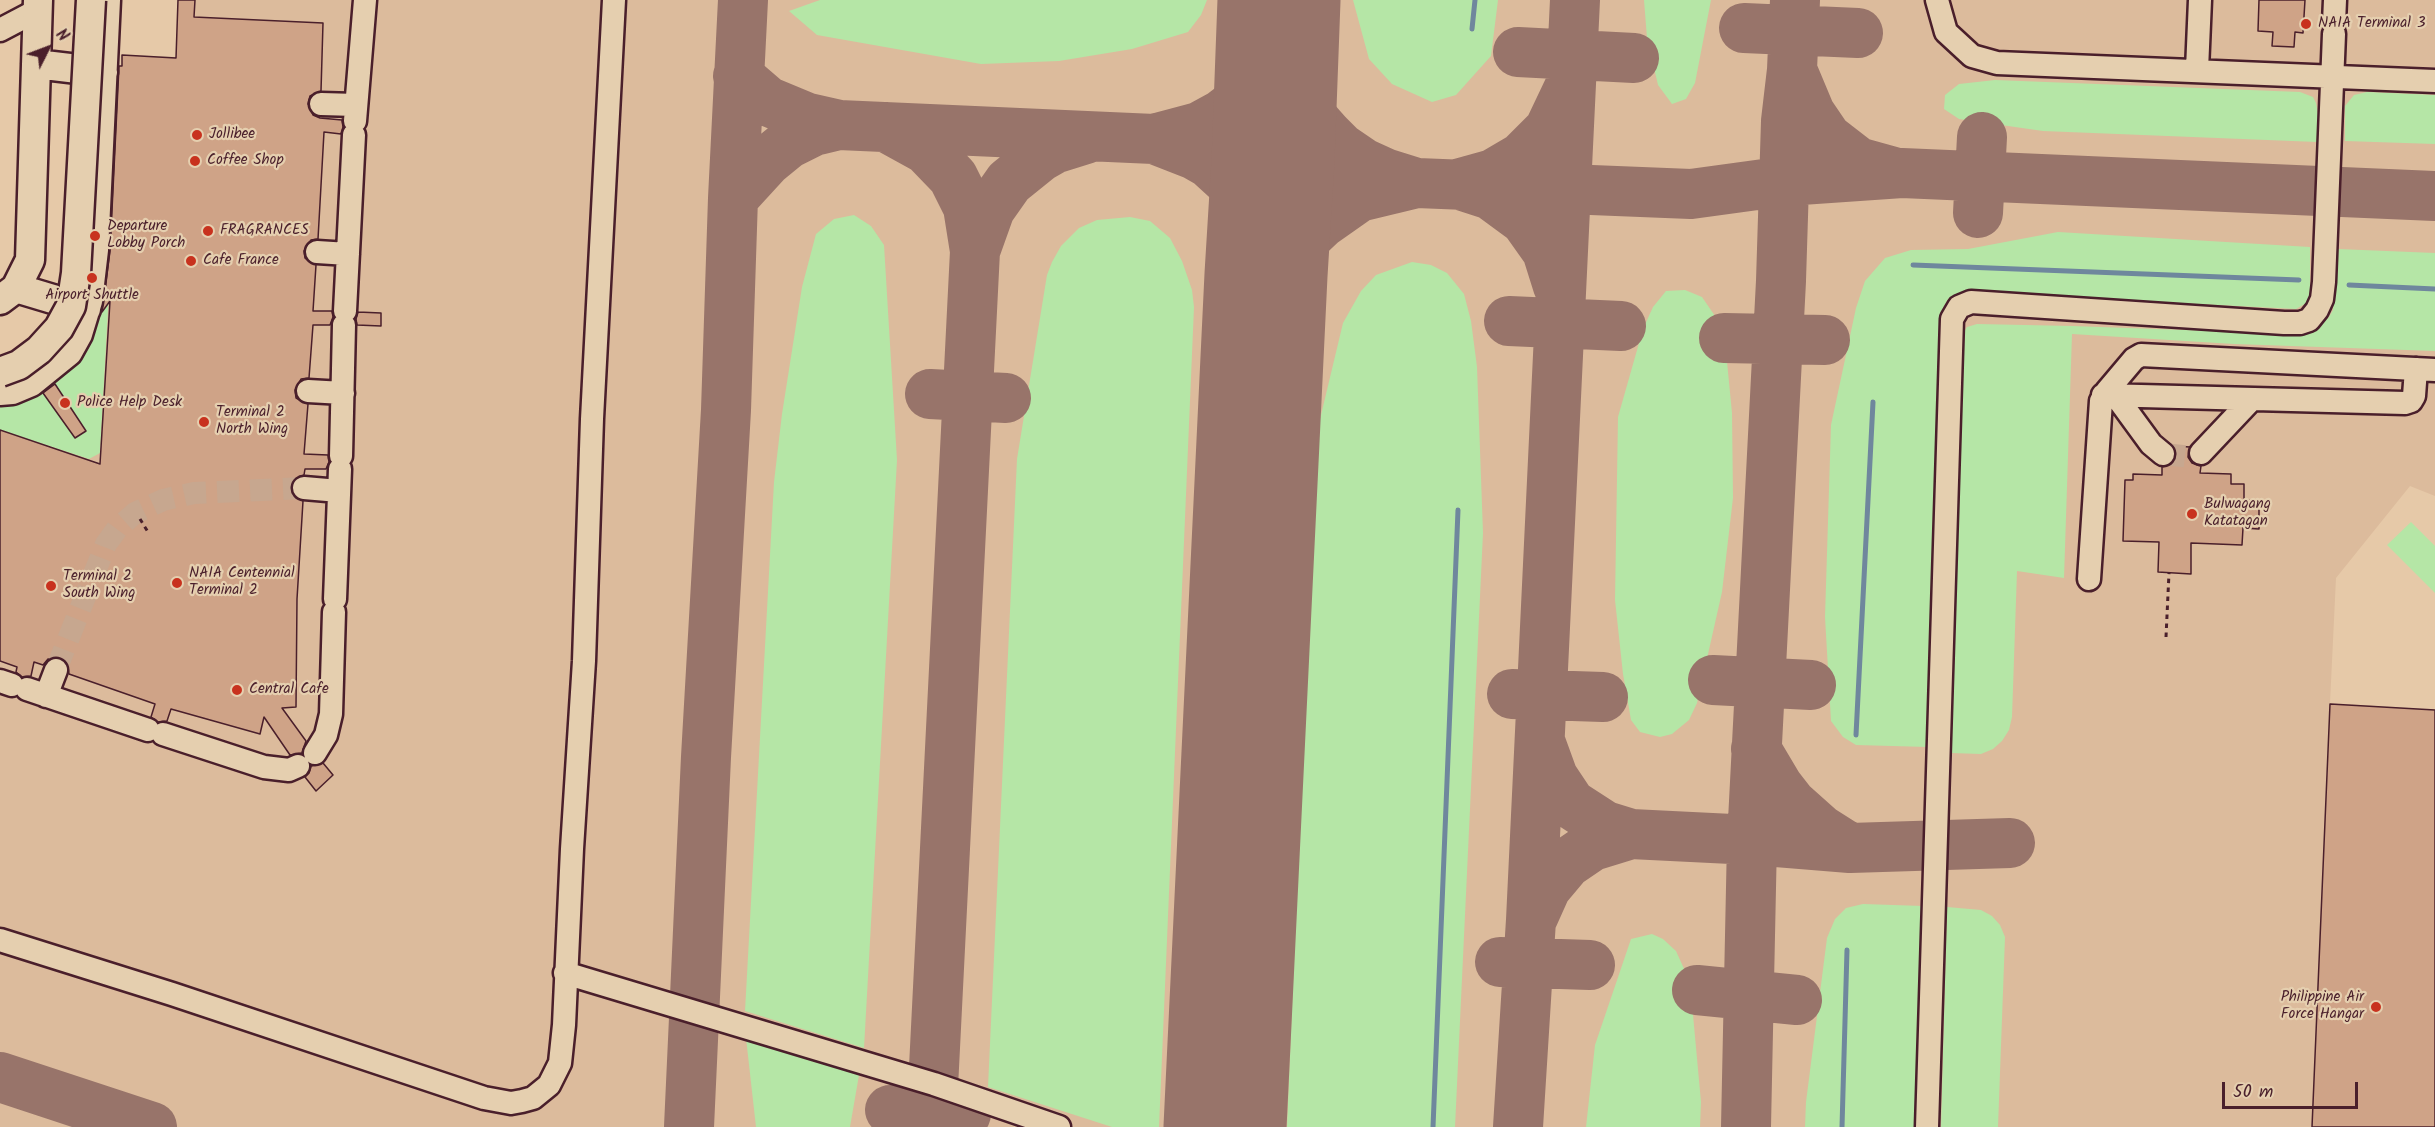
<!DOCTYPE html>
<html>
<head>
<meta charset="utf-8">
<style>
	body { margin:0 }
	#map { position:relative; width:2435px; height:1127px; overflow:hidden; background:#e6c9a8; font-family:Kalam,sans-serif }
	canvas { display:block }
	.north { position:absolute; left:18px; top:18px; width:60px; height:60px; -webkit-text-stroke:4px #e5cfaf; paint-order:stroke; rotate:48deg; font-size:16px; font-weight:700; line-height:24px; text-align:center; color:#4a1f2b }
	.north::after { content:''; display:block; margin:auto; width:21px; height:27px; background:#4a1f2b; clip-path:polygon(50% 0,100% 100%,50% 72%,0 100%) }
	.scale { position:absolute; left:2222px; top:1082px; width:136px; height:27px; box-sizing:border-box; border:3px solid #4a1f2b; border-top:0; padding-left:8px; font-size:18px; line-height:21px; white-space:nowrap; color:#4a1f2b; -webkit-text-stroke:4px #e5cfaf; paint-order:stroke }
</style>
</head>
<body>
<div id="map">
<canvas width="2435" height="1127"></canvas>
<div class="north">N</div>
<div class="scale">50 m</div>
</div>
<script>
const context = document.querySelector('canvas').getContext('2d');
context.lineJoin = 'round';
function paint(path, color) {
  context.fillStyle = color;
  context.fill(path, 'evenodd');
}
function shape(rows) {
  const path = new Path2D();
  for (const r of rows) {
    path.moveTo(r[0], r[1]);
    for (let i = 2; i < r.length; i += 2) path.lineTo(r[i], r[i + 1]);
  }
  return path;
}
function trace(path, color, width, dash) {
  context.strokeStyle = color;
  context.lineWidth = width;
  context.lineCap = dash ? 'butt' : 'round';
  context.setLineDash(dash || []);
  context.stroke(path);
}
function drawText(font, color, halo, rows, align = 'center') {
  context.font = font + ' Kalam,sans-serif';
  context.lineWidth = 4.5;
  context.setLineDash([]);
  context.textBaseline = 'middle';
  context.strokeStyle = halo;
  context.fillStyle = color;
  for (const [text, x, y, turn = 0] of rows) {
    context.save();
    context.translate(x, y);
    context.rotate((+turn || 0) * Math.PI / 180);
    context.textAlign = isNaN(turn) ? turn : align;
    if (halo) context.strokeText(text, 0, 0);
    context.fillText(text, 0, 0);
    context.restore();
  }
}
paint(shape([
	[178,0,2435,0,2435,496,2410,486,2336,578,2330,703,2435,710,2435,1127,0,1127,0,430,89,459,117,152,122,55,176,57]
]), '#dcbb9c');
paint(shape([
	[820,0,1207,0,1201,15,1188,32,1132,49,1059,61,981,64,817,35,789,11],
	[1353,0,1498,0,1491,56,1456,95,1432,102,1392,84,1369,59],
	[1644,0,1711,0,1695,83,1686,99,1672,104,1658,85,1647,38],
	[1995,80,2300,92,2313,97,2316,103,2318,114,2317,142,2043,131,1959,119,1944,109,1945,95,1959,84],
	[2367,92,2435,95,2435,144,2345,141,2345,106,2354,95],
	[111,131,118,131,100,453,89,459,0,430,0,374,48,346],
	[854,215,871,226,884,245,897,460,864,1048,745,1011,774,482,782,414,802,287,816,234,834,219],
	[1130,217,1150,221,1170,238,1182,261,1192,290,1194,307,1159,1127,1112,1127,988,1087,1017,459,1047,275,1052,262,1061,246,1079,228,1097,220],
	[2058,232,2310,247,2310,295,2308,302,2296,309,1963,292,1948,299,1940,314,1928,747,1856,745,1843,737,1831,721,1825,617,1831,425,1856,308,1865,281,1885,258,1911,250,1968,249],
	[2338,249,2435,253,2435,351,2234,344,2072,334,2064,578,2017,571,2012,717,2009,730,2002,741,1993,749,1981,754,1951,753,1962,335,1967,327,1977,324,2072,326,2298,334,2314,331,2329,317,2333,310],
	[1412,262,1431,265,1447,273,1464,294,1471,321,1477,367,1483,533,1455,1127,1287,1127,1316,436,1343,323,1361,291,1376,275],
	[1685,290,1702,297,1715,316,1725,341,1732,413,1733,498,1722,592,1697,703,1689,720,1672,734,1660,737,1640,732,1631,720,1623,674,1615,600,1618,417,1643,329,1653,307,1666,291],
	[2411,522,2435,546,2435,593,2387,545],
	[1863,904,1923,906,1917,1127,1805,1127,1806,1102,1827,938,1835,919,1846,908],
	[1947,907,1981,910,1992,916,2000,925,2005,937,1998,1127,1941,1127],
	[1652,934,1663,939,1676,951,1690,982,1701,1102,1700,1127,1586,1127,1595,1045,1631,939],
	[746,1038,859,1075,850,1127,756,1127]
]), '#b5e6a6');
trace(shape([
	[1472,29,1475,0],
	[1913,265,2299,280],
	[2349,285,2435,289],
	[1856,735,1873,402],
	[1433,1127,1458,510],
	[1842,1127,1847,950]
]), '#6f879d', 5);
trace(shape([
	[1744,28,1858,33],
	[1518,52,1634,58],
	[1792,70,1810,113,1827,138,1858,162,1894,172],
	[738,76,767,101,808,118,839,125,1154,139,1229,149,1346,176,1417,183,1691,194,1786,181,1902,173,2435,196],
	[886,127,926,149,953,177,968,207,975,251,990,209,1009,182,1040,157,1054,149,1086,139],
	[733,198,766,162,788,144,814,131,839,125],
	[1978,213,1982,137],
	[1266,267,1258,229,1243,198,1232,184,1209,163,1195,155,1154,139,1199,127,1221,115,1234,105,1257,79,1271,51,1277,30],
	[1558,286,1547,251,1525,220,1491,195,1457,184,1493,174,1522,157,1549,130,1568,90],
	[1509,321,1621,326],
	[1263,326,1275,285,1284,269,1305,239,1322,223,1359,197,1417,183,1385,173,1363,163,1341,148,1328,135,1313,118,1291,79,1284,62,1277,30],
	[1724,338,1825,340],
	[930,394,1006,398],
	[1713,680,1811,685],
	[1512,694,1603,697],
	[1541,744,1553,777,1571,804,1605,826,1631,834],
	[1756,749,1778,786,1792,804,1820,829,1850,848],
	[1533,917,1546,888,1567,863,1592,846,1631,834,1752,840,1850,848,2010,843],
	[1500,962,1590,965],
	[1697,990,1797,1000],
	[0,1077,152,1127],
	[890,1110,966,1114],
	[689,1127,706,757,726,410,733,198,743,0],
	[931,1127,975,251],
	[1518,1127,1531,920,1575,0],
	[1746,1127,1752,840,1781,281,1786,121,1792,70,1795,0]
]), '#98746a', 50);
trace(shape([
	[1225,1127,1266,275,1273,161,1279,0]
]), '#98746a', 123);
const building = shape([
	[178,0,195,0,194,17,323,23,321,91,310,96,308,104,313,115,320,118,342,120,343,127,341,134,324,132,318,239,311,240,304,251,305,258,316,265,313,311,332,311,333,317,330,325,313,325,309,378,301,379,295,390,296,398,308,404,304,454,328,455,329,462,326,469,305,469,304,475,293,480,291,486,292,494,303,501,297,599,296,707,282,708,306,741,302,753,290,755,264,717,260,734,171,709,167,721,158,722,151,717,155,704,69,674,67,662,60,657,48,659,43,665,34,662,31,676,22,677,16,672,17,667,0,661,0,430,100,464,110,301,102,312,110,251,119,66,122,66,122,55,176,58,178,0],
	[2259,0,2305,0,2303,33,2295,32,2294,47,2272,46,2273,32,2258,31,2259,0],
	[358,312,381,313,381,326,357,325,356,319,358,312],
	[55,384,86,431,75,438,43,393,55,384],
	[2173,446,2190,447,2188,457,2192,463,2201,466,2200,473,2231,474,2231,484,2244,484,2244,500,2259,501,2259,529,2243,528,2242,545,2191,543,2191,574,2158,572,2159,542,2123,541,2125,480,2133,480,2133,474,2162,475,2162,467,2173,463,2176,457,2173,446],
	[2330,704,2435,710,2435,1127,2312,1127,2330,704],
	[323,763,333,775,316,791,305,777,309,773,311,766,323,763]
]);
paint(building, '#cfa387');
trace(building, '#4a1f2b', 1.5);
trace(shape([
	[2163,454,2193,457,2201,453],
	[56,670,106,544,117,529,135,513,163,500,194,493,304,488]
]), '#c7a78f', 22, [22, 11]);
const minor = shape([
	[1937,0,1946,32,1972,56,1997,63,2435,81],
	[2334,23,2335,0],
	[0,30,38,10],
	[2197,70,2200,0],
	[321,104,356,105],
	[355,121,365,0],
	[317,252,348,254],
	[345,311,354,135],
	[2114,387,2113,392,2151,444,2163,454],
	[308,391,343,393],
	[2103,395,2405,403,2411,401,2414,396,2416,369],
	[2201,453,2252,399],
	[341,456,344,325],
	[304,488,339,491],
	[2089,579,2101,401,2107,391,2134,359,2141,355,2435,370],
	[335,599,340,469],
	[0,681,12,685],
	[27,689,148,730],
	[46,696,56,670],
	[163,734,264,767,289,770,298,766],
	[315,753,326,735,331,714,334,612],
	[0,940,172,994,484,1098,511,1103,522,1101,533,1098,549,1085,560,1063,564,1025,572,849,584,661,592,419,614,0],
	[565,973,934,1084,1059,1127],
	[1927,1127,1952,319,1959,307,1971,302,2284,323,2300,323,2309,320,2317,310,2322,299,2324,282,2334,34]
]);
const major = shape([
	[36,64,103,72],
	[16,288,86,309],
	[0,300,16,288,30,260,38,0],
	[0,391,12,390,31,382,68,352,78,334,88,301,94,250,106,0]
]);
trace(minor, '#4a1f2b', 27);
trace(major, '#4a1f2b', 33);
trace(shape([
	[140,519,148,532],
	[2166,637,2169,573]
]), '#4a1f2b', 3, [4.5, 4.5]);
trace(minor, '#e5cfaf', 22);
trace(major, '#e5cfaf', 28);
const majorBridge = shape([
	[0,372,19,365,39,350,59,328,71,306,76,273,91,0]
]);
trace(majorBridge, '#4a1f2b', 33, []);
trace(majorBridge, '#e5cfaf', 28);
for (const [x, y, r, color] of [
	[2306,24,6,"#c8321e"],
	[197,135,6,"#c8321e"],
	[195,161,6,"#c8321e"],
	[208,231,6,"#c8321e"],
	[95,236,6,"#c8321e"],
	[191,261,6,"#c8321e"],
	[92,278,6,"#c8321e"],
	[65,403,6,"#c8321e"],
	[204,422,6,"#c8321e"],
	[2192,514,6,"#c8321e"],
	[177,583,6,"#c8321e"],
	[51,586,6,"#c8321e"],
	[237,690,6,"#c8321e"],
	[2376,1007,6,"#c8321e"]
]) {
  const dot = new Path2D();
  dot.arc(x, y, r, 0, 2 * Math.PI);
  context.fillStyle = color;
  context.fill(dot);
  trace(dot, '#e5cfaf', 2);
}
drawText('15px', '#4a1f2b', '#e5cfaf', [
	["NAIA Terminal 3",2318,24],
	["Jollibee",209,135],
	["Coffee Shop",207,161],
	["Departure",107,227],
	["Lobby Porch",107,244],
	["FRAGRANCES",220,231],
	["Cafe France",203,261],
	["Airport Shuttle",92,296,"center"],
	["Police Help Desk",77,403],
	["Terminal 2",216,413],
	["North Wing",216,430],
	["Bulwagang",2204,505],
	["Katatagan",2204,522],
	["NAIA Centennial",189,574],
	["Terminal 2",189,591],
	["Terminal 2",63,577],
	["South Wing",63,594],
	["Central Cafe",249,690],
	["Philippine Air",2364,998,"right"],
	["Force Hangar",2364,1015,"right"]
], 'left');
</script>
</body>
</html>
